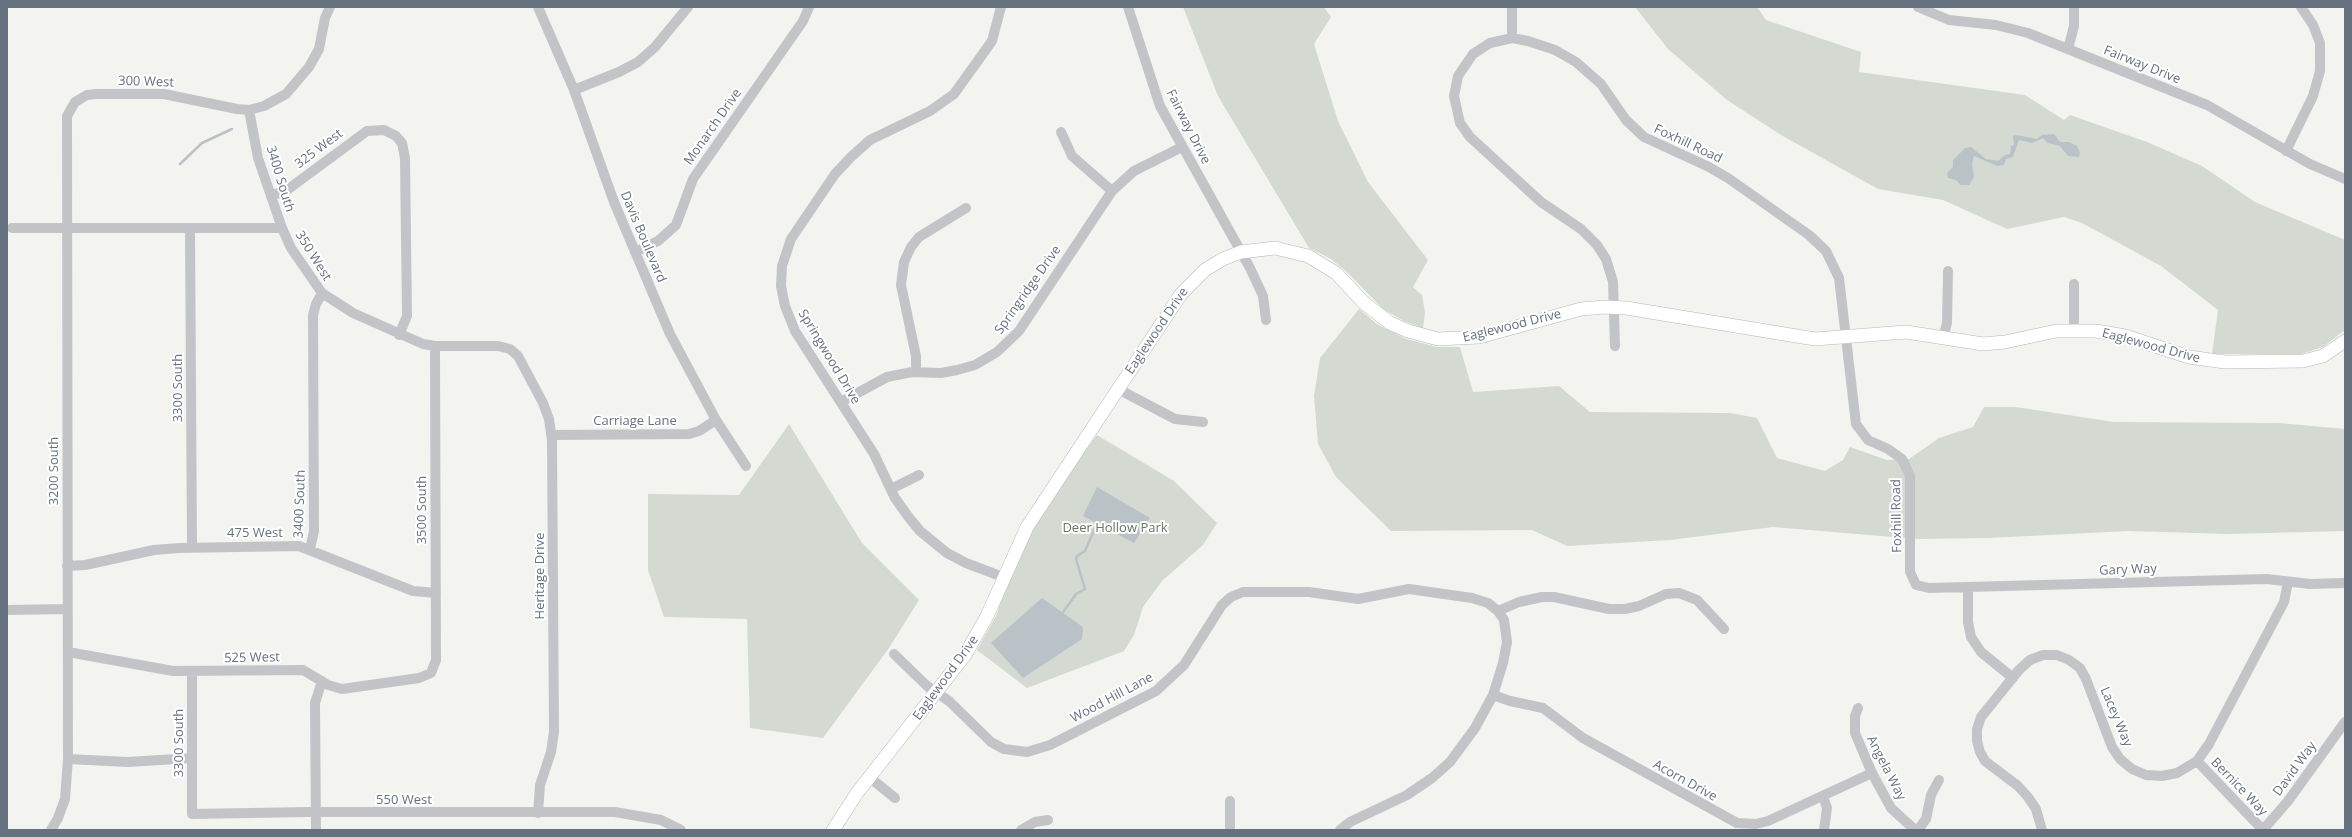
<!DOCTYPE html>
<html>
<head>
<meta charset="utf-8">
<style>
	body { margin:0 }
	#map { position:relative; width:2352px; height:837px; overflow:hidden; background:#f3f4f0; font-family:"Open Sans",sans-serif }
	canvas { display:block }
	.frame { position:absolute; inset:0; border:8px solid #65717f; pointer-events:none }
</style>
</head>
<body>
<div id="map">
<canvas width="2352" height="837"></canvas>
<div class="frame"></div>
</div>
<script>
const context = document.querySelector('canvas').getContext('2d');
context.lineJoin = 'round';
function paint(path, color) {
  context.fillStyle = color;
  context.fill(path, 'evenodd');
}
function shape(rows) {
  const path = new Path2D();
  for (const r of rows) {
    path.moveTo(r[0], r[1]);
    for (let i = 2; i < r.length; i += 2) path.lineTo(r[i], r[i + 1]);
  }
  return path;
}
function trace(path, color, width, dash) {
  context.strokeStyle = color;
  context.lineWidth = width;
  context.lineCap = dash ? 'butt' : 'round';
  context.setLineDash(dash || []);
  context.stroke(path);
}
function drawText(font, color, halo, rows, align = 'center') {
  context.font = font + ' "Open Sans",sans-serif';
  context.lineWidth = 4;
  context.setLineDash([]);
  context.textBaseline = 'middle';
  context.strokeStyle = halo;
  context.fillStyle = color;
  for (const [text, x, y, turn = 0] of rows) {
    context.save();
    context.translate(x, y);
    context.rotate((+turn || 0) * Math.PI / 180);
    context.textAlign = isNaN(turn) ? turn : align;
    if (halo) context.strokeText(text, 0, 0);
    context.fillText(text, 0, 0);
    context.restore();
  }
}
paint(shape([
	[1183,7,1324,7,1331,17,1314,44,1338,121,1368,182,1428,260,1413,287,1422,295,1425,312,1423,328,1404,321,1383,309,1346,271,1331,259,1309,248,1218,96],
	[1635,7,1757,7,1766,20,1861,52,1859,72,2025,95,2064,120,2070,115,2147,142,2202,166,2255,202,2345,240,2345,330,2323,347,2301,354,2212,354,2218,310,2161,266,2082,223,2064,217,2007,229,1943,200,1878,189,1781,135,1727,100,1668,49],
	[1359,309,1377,324,1406,339,1437,347,1460,347,1473,392,1559,386,1590,412,1730,413,1757,418,1777,458,1825,471,1843,460,1850,447,1887,460,1909,459,1939,438,1973,427,1984,407,2016,407,2114,422,2279,423,2345,429,2345,531,2228,534,2128,531,1989,538,1917,539,1773,527,1670,540,1567,546,1532,530,1391,531,1336,477,1318,444,1314,396,1320,358],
	[789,424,862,543,919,600,889,648,823,738,750,728,747,619,664,617,648,570,648,494,739,495],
	[1097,435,1174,481,1217,523,1203,545,1162,581,1143,607,1134,635,1124,651,1027,688,977,650,996,616,1008,581,1032,529,1057,488]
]), '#d4dad1');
paint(shape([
	[2054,134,2060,142,2069,142,2077,146,2080,153,2079,157,2068,156,2060,146,2048,143,2043,138,2032,143,2019,140,2013,157,2006,159,2004,165,1997,166,1974,156,1972,164,1974,177,1969,185,1961,185,1956,180,1948,178,1947,173,1953,167,1953,160,1965,148,1971,147,1986,159,1998,161,2005,155,2010,154,2011,146,2014,145,2013,136,2016,135,2037,139,2042,135],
	[1097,487,1150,518,1134,543,1083,516],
	[1042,598,1083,627,1082,639,1023,678,991,643]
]), '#b9c2c7');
trace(shape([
	[180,164,202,143,232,129],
	[1061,615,1076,594,1085,589,1076,559,1077,556,1085,551,1098,521]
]), '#b9c2c7', 2.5);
const major = shape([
	[833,830,857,793,965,655,987,616,1027,527,1181,294,1205,270,1223,259,1241,252,1275,248,1308,256,1336,273,1364,303,1390,323,1408,331,1438,339,1479,337,1581,309,1605,307,1626,308,1815,339,1906,332,1983,344,2005,342,2056,331,2096,331,2125,336,2189,357,2225,362,2303,361,2323,356,2345,341]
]);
trace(major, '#b3b6b9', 14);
trace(shape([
	[538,7,574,90,614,202,670,334,716,420,746,466],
	[1001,7,992,41,954,94,930,111,870,140,851,157,835,174,791,239,782,266,781,286,785,306,795,331,874,454,895,498,907,515,920,531,947,553,966,563,1003,577],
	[1128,7,1160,106,1250,268,1263,296,1266,320],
	[1512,7,1512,38],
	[1918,7,1949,20,1996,25,2028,33,2207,105,2310,164,2345,179],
	[2068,49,2074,26,2074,7],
	[574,90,619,72,638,62,655,47,688,7],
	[249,110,258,158,282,228,291,248,322,293,353,313,423,344,435,346,498,346,510,349,518,356,543,403,549,419,552,440,554,732,551,752,540,785,538,813],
	[1061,132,1072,156,1112,191],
	[2286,151,2313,96,2320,71,2320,43,2313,25,2301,7],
	[271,196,287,190,367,131,384,130,396,136,402,143,405,158,407,316,399,335],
	[12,228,282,228],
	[190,228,192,547],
	[635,252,658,241,676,225,693,179,803,21,809,7],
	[2074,284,2074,330],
	[1943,338,1947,323,1948,271],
	[1615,346,1613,282,1606,259,1597,245,1581,229,1541,202,1470,137,1460,123,1454,96,1458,76,1473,54,1490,43,1512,38,1528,41,1555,50,1576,62,1601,84,1626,120,1644,137,1709,167,1728,178,1809,235,1826,251,1839,278,1856,424,1868,440,1888,449,1902,459,1910,476,1910,572,1916,585,1929,588,2267,579,2310,584,2345,583],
	[916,372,916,356,901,285,904,262,911,247,919,237,966,208],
	[1118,389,1175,419,1203,422],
	[841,402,887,377,912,372,941,373,957,370,975,365,997,352,1019,331,1112,191,1134,171,1182,147],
	[552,435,689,434,699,431,716,420],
	[891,489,919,475],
	[310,549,314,531,313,315,316,304,322,293],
	[67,566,85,565,154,550,179,548,299,546,413,591,436,593],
	[1968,587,1968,622,1971,637,1981,652,2013,678],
	[7,610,67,609],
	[1498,611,1519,602,1542,597,1554,597,1609,609,1625,609,1639,606,1666,594,1679,593,1697,600,1724,629],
	[68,652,173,671,303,670,328,685,342,689,419,678,431,673,436,660,435,346],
	[894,654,927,686,949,701,991,742,1004,749,1027,752,1050,745,1156,691,1184,665,1222,605,1231,597,1243,592,1309,592,1358,599,1409,589,1472,598,1488,603,1498,611,1504,620,1507,642,1503,663,1493,695,1475,728,1450,762,1432,778,1407,795,1350,822,1340,830],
	[192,671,192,814,308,812,615,812,661,820,681,830],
	[1493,695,1510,701,1543,708,1583,738,1737,823,1756,824,1768,821,1872,773],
	[1858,708,1855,716,1855,733,1872,773,1891,808,1915,830],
	[68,759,128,762,192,758],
	[2197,761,2263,830],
	[869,777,895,798],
	[1823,796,1827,808,1824,830],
	[51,830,58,818,65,799,68,759,67,116,75,102,87,95,96,94,164,94,237,109,249,110,264,106,286,94,309,67,319,49,325,18,330,7],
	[316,830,315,703,322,681],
	[1021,830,1035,822,1048,820],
	[1230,830,1230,801],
	[1918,830,1926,819,1931,795,1939,780],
	[2042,830,2036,809,2028,797,2018,786,1985,761,1980,752,1977,741,1977,729,1981,717,2019,670,2030,660,2043,655,2057,655,2069,660,2080,668,2086,679,2112,747,2120,759,2132,769,2146,775,2162,776,2177,773,2197,761,2209,744,2284,602,2288,582],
	[2263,830,2288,801,2345,722]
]), '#c2c4c8', 10);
trace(major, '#fff', 13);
drawText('13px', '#65717f', '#fff', [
	["Fairway Drive",2142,65,22],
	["300 West",146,82,2],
	["Monarch Drive",713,127,-55],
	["Fairway Drive",1188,127,63],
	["Foxhill Road",1688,144,25],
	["325 West",319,149,-37],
	["3400 South",280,179,73],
	["Davis Boulevard",643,237,67],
	["350 West",313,256,58],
	["Springridge Drive",1028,290,-55],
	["Eaglewood Drive",1512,326,-14],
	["Eaglewood Drive",1157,331,-56],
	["Eaglewood Drive",2151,346,15],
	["Springwood Drive",829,357,59],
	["3300 South",178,388,-90],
	["Carriage Lane",635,421],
	["3200 South",54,471,-90],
	["3400 South",300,504,-88],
	["3500 South",422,510,-90],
	["Foxhill Road",1897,516,-91],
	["475 West",255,533],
	["Gary Way",2128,570,-2],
	["Heritage Drive",540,576,-90],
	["525 West",252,658,-1],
	["Eaglewood Drive",946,678,-54],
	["Wood Hill Lane",1112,698,-28],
	["Lacey Way",2116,717,67],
	["3300 South",179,743,-90],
	["Angela Way",1886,768,63],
	["David Way",2295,769,-54],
	["Acorn Drive",1685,781,29],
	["Bernice Way",2239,787,46],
	["550 West",404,800]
]);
drawText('13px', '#657763', '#fff', [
	["Deer Hollow Park",1115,528]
]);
</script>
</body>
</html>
